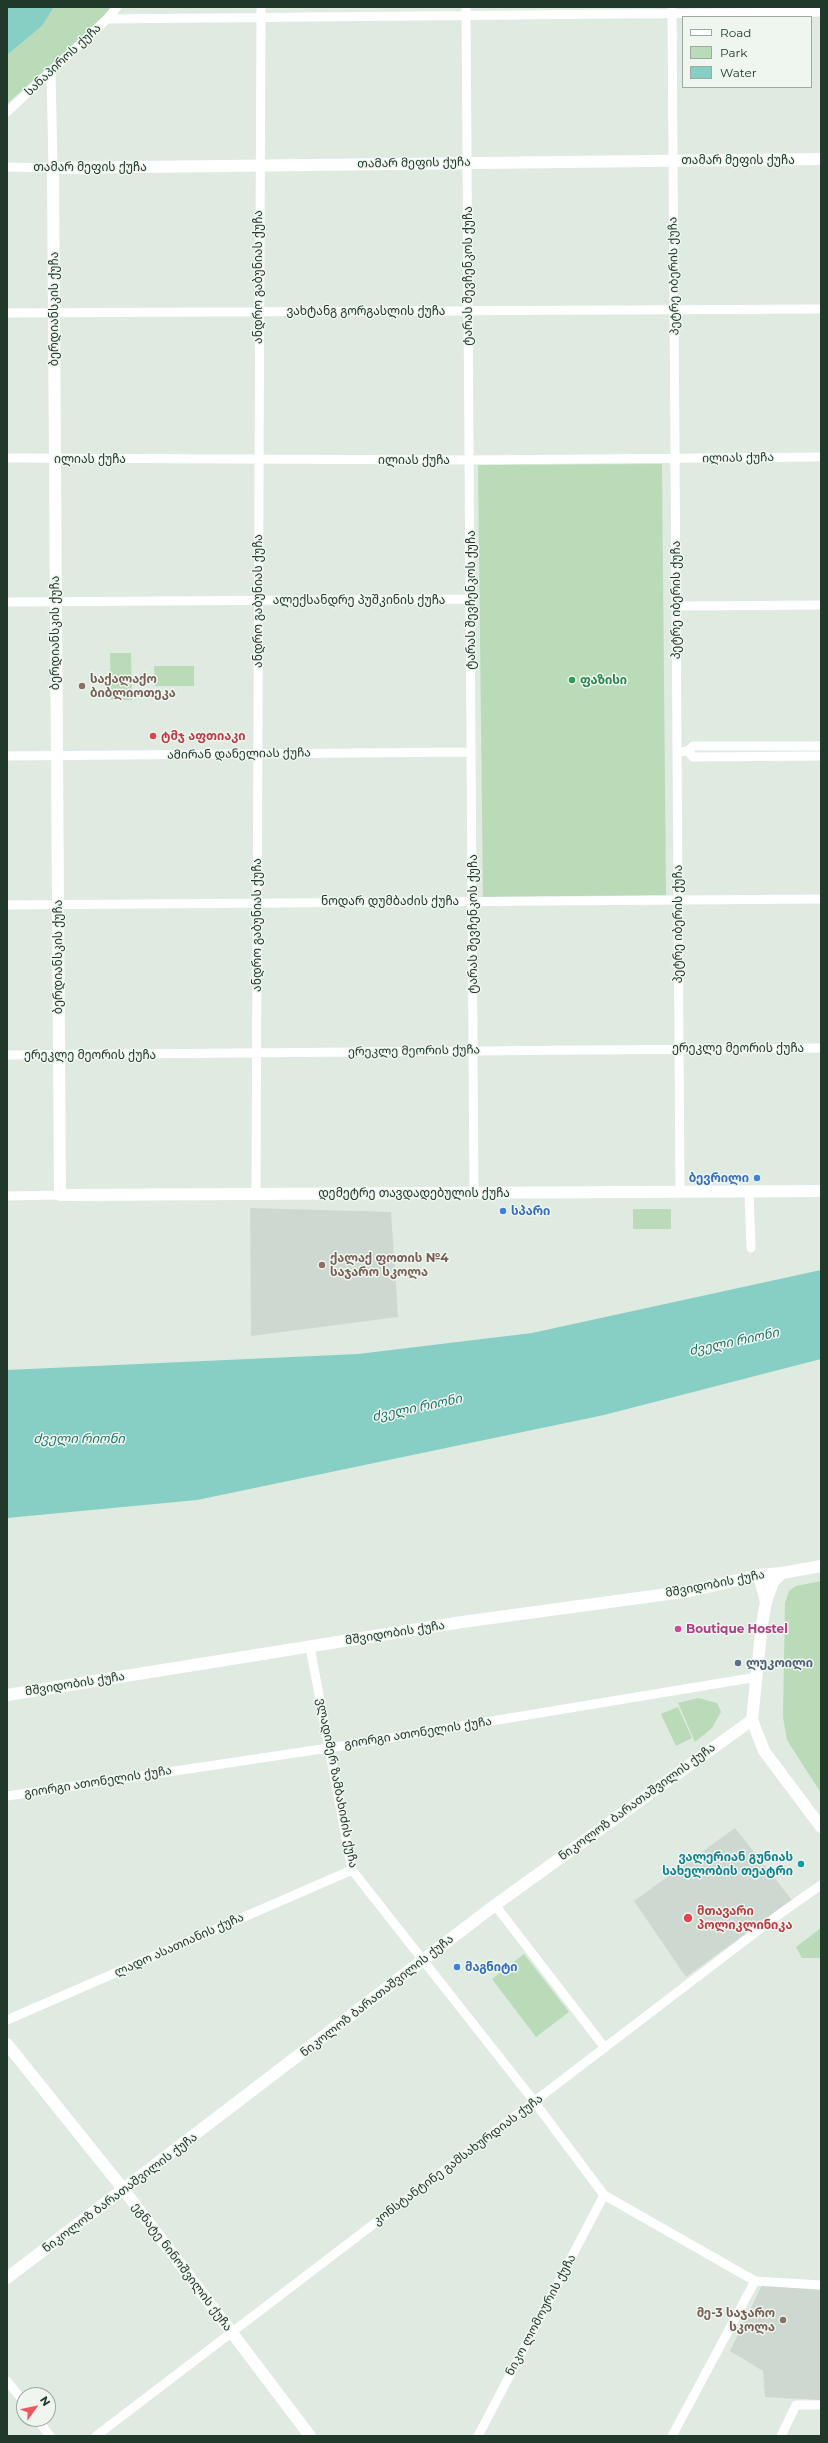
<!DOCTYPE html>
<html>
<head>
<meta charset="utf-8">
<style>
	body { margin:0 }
	#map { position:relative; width:828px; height:2443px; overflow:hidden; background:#dfeae1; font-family:Montserrat,sans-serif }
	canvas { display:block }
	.frame { position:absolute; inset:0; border:8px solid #20392b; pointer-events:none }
	.legend { position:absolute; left:682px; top:16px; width:130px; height:72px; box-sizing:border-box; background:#eff6f0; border:1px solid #9caaa1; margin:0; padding:5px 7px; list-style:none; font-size:12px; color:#20392b }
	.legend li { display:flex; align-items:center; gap:8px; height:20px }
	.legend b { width:20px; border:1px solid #9caaa1 }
	.north { position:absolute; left:16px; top:2387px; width:40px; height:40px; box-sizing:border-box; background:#eff6f0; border:1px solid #9caaa1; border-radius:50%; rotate:57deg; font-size:11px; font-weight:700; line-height:16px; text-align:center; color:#20392b }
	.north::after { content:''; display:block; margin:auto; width:14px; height:18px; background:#ee5860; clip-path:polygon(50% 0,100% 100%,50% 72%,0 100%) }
</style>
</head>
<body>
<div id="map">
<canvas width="828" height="2443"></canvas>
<div class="frame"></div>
<ul class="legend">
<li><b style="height:5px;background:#fff"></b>Road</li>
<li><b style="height:11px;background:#b9dbb8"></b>Park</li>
<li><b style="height:11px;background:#87cec4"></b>Water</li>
</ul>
<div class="north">N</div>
</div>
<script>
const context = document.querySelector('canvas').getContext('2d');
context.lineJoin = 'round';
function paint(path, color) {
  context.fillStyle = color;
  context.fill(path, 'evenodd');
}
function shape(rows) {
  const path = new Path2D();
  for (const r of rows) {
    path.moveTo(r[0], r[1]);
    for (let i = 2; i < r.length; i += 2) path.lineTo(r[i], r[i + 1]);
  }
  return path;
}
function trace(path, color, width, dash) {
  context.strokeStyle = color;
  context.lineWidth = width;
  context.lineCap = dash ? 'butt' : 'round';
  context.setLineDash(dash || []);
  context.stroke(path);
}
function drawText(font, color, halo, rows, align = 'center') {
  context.font = font + ' Montserrat,"Noto Sans Georgian",sans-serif';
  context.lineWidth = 3;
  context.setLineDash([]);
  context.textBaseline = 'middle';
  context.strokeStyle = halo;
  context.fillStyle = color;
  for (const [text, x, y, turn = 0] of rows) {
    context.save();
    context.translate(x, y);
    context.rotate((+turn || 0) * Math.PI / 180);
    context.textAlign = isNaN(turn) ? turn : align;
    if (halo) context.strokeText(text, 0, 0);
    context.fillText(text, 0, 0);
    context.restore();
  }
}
paint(shape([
	[250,1208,391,1212,398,1317,251,1336],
	[735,1828,792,1900,686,1977,634,1901],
	[762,2285,821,2290,821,2400,765,2397,763,2371,730,2351]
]), '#cdd9d0');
paint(shape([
	[54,7,112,7,103,17,7,104,7,55,42,26],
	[662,464,666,895,483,897,478,465],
	[110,653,131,653,132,700,111,700],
	[154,666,194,666,194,686,155,686],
	[633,1209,671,1209,671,1229,633,1229],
	[821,1581,821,1793,787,1740,783,1717,785,1603,789,1591,796,1586],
	[698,1698,717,1703,721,1712,712,1728,695,1742,678,1703],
	[678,1707,692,1738,676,1746,661,1714],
	[821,1928,821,1958,802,1958,796,1947],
	[524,1954,569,2012,536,2037,492,1979]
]), '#b9dbb8');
paint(shape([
	[7,7,54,7,42,26,7,55],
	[821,1270,821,1359,604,1415,197,1500,7,1518,7,1370,358,1354,532,1333]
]), '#87cec4');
trace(shape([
	[466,7,474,1193],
	[672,7,680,1192],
	[107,19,821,12],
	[7,112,107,19,117,7],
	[7,167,53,168,51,71],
	[7,313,821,309],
	[7,458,470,460,821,457],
	[7,602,471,599],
	[676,606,821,605],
	[688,751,693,757,821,756],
	[677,752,688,751,693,746,821,746],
	[7,756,471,752],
	[7,905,821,899],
	[7,1055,821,1048],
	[749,1192,751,1248],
	[256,1194,261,7],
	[7,1196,60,1195],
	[310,1647,352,1870,530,2096,604,2195,755,2281,821,2285],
	[7,1796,329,1748,757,1677],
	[495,1905,605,2048],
	[7,2020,352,1870],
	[7,2381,24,2402],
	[37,2419,50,2436],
	[96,2436,781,1913,821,1885],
	[478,2436,604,2195],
	[672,2436,755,2281],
	[781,2436,796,2405,821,2405]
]), '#fff', 9);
trace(shape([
	[821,159,53,168,60,1195,821,1191],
	[759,1575,766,1602],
	[7,1695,462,1622,690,1591,759,1575,782,1573],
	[7,2044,124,2190,310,2436],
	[7,2278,495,1905,752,1720]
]), '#fff', 12);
trace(shape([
	[821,1566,782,1573,773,1582,766,1602,762,1624,752,1720,764,1751,821,1827]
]), '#fff', 12);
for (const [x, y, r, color] of [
	[572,680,4,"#2e9e5b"],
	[82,686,4,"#8d6e63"],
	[153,736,4,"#e0444e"],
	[757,1178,4,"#3f7fe0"],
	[503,1211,4,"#3f7fe0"],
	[322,1265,4,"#8d6e63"],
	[678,1629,4,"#d1479c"],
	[738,1663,4,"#5c6f8a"],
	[801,1864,4,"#0f9aa8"],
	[688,1918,5,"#e0444e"],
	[457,1967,4,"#3f7fe0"],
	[783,2320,4,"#8d6e63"]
]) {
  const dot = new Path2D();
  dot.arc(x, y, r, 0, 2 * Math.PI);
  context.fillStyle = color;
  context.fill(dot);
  trace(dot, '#eff6f0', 1.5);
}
drawText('12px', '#20392b', '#eff6f0', [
	["სანაპიროს ქუჩა",63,60,-43],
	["თამარ მეფის ქუჩა",738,160],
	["თამარ მეფის ქუჩა",414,163,-1],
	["თამარ მეფის ქუჩა",90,167],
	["ტარას შევჩენკოს ქუჩა",468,276,-90],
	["პეტრე იბერის ქუჩა",674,276,-91],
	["ანდრო გაბუნიას ქუჩა",258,277,-90],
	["ბერდიანსკის ქუჩა",54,309,-90],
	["ვახტანგ გორგასლის ქუჩა",366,311],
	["ილიას ქუჩა",738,458,-1],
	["ილიას ქუჩა",90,459],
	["ილიას ქუჩა",414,460],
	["ალექსანდრე პუშკინის ქუჩა",359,600],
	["ტარას შევჩენკოს ქუჩა",471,600,-90],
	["პეტრე იბერის ქუჩა",676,600,-90],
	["ანდრო გაბუნიას ქუჩა",258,601,-90],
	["ბერდიანსკის ქუჩა",55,633,-90],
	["ამირან დანელიას ქუჩა",239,754,-1],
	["ნოდარ დუმბაძის ქუჩა",390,901],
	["ტარას შევჩენკოს ქუჩა",473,924,-90],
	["პეტრე იბერის ქუჩა",678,924,-90],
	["ანდრო გაბუნიას ქუჩა",257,925,-90],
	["ბერდიანსკის ქუჩა",58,957,-90],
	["ერეკლე მეორის ქუჩა",738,1048],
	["ერეკლე მეორის ქუჩა",414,1051,-1],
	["ერეკლე მეორის ქუჩა",90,1055],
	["დემეტრე თავდადებულის ქუჩა",414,1193],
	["მშვიდობის ქუჩა",715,1584,-11],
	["მშვიდობის ქუჩა",395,1633,-9],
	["მშვიდობის ქუჩა",75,1684,-9],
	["გიორგი ათონელის ქუჩა",418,1733,-9],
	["გიორგი ათონელის ქუჩა",98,1782,-9],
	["ვლადიმერ ზამბახიძის ქუჩა",337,1783,79],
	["ნიკოლოზ ბარათაშვილის ქუჩა",637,1802,-36],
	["ლადო ასათიანის ქუჩა",179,1945,-24],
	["ნიკოლოზ ბარათაშვილის ქუჩა",377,1996,-38],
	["კონსტანტინე გამსახურდიას ქუჩა",458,2160,-37],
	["ნიკოლოზ ბარათაშვილის ქუჩა",120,2193,-37],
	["ეგნატე ნინოშვილის ქუჩა",182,2267,53],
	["ნიკო ლომოურის ქუჩა",541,2315,-62]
]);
drawText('bold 12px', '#785e54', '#eff6f0', [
	["საქალაქო",90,679],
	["ბიბლიოთეკა",90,693],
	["ქალაქ ფოთის №4",330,1258],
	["საჯარო სკოლა",330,1272],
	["მე-3 საჯარო",775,2313,"right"],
	["სკოლა",775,2327,"right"]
], 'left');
drawText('bold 12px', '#27864d', '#eff6f0', [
	["ფაზისი",580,680]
], 'left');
drawText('bold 12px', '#be3a42', '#eff6f0', [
	["ტმჯ აფთიაკი",161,736],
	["მთავარი",697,1911],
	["პოლიკლინიკა",697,1925]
], 'left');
drawText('bold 12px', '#366cbe', '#eff6f0', [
	["ბევრილი",749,1178,"right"],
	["სპარი",511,1211],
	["მაგნიტი",465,1967]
], 'left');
drawText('bold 12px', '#b23c85', '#eff6f0', [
	["Boutique Hostel",686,1629]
], 'left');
drawText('bold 12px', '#4e5e75', '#eff6f0', [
	["ლუკოილი",746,1663]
], 'left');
drawText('bold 12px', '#0d838f', '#eff6f0', [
	["ვალერიან გუნიას",793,1857],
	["სახელობის თეატრი",793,1871]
], 'right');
drawText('italic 13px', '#1d7368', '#eff6f0', [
	["ძველი რიონი",734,1342,-12],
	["ძველი რიონი",417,1408,-12],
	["ძველი რიონი",79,1439]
]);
</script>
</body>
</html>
